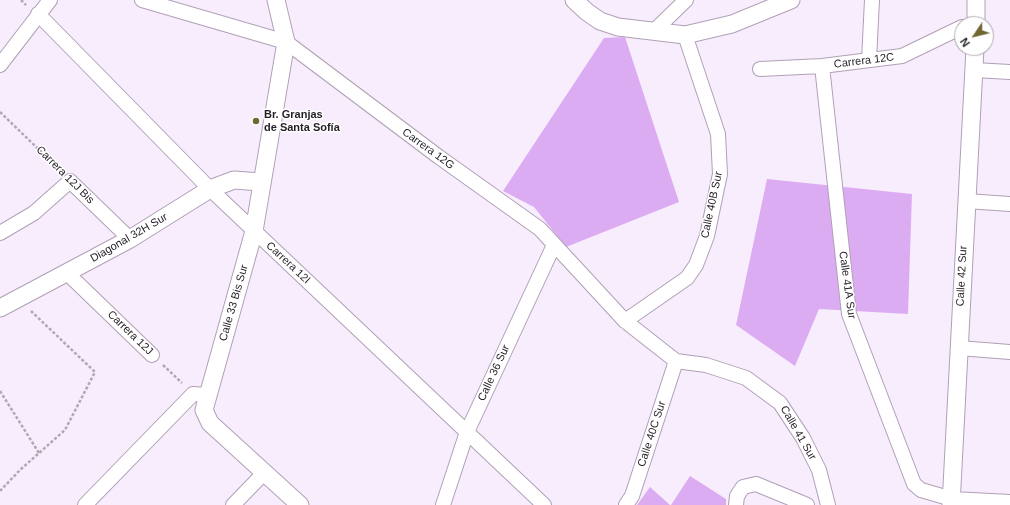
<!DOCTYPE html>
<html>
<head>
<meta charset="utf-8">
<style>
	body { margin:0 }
	#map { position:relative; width:1010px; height:505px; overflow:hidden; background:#f8edfc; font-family:Helvetica,sans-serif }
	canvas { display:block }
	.north { position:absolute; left:954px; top:16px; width:40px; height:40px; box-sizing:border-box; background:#fff; border:1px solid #a7a5a8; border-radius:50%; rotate:235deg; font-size:11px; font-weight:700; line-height:16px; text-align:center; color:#231d25 }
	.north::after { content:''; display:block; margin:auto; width:14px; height:18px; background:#706733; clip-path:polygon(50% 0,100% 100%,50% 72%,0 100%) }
</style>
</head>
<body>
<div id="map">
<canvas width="1010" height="505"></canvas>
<div class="north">N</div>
</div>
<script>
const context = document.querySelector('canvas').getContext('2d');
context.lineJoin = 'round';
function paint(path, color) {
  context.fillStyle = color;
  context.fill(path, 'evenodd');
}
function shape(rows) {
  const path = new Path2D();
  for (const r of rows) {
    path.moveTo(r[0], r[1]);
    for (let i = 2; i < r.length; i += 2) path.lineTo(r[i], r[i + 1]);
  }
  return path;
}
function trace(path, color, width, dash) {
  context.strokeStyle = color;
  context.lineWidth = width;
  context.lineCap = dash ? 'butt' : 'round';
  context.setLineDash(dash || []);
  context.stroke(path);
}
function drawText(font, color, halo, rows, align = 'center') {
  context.font = font + ' Helvetica,sans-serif';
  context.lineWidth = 3;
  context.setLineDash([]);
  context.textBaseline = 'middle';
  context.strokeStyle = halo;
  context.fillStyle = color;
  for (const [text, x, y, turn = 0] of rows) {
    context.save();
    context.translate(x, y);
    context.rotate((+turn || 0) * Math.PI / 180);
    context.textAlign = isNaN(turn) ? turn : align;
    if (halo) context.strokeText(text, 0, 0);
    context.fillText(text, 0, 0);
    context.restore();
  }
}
paint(shape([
	[625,37,679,202,566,247,534,207,503,191,604,38],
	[767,179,912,194,908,314,819,309,795,366,736,325],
	[690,476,726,499,726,505,671,505],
	[650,487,670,505,637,505]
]), '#dcacf2');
const minor = shape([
	[142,0,286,42,439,157,540,229,625,321,676,361],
	[38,14,210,189,544,505],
	[654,31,686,0],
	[869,60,872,0],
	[0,65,50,0],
	[822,66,849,314,914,484,921,490,952,499,1010,502],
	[760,69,822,66,902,56,962,27],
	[974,70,1010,72],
	[966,201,1010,204],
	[0,233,34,213,70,181,130,239],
	[67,273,152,355],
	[625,321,687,278,696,265,707,236,720,174,718,134,685,35],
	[959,348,1010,352],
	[676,361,706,365,746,378,780,403,803,438,819,470,828,505],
	[85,505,193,394,208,395],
	[233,505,265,472],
	[443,505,467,432,554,245],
	[626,505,632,496,676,361],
	[736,505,737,496,743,487,756,484,807,505]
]);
const tertiary = shape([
	[276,0,286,42,254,231,204,410,210,423,300,505],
	[574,0,587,12,600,21,618,27,685,35,732,24,791,0],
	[976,0,976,24],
	[0,308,130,239,210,189,234,180,261,182],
	[951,505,975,48]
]);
trace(minor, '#b0a0b7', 16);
trace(tertiary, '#b0a0b7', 19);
trace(shape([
	[21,0,26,5],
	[0,112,60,170],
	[163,365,182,383],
	[0,391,39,453],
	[0,491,21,469,65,430,95,372,31,311]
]), '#b1a8b4', 2.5, [3, 2]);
trace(minor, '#fff', 14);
trace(tertiary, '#fff', 17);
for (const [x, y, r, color] of [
	[256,121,4,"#706733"]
]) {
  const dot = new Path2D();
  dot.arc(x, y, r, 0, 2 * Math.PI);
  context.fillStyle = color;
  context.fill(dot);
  trace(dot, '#fff', 1.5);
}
drawText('11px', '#231d25', '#fff', [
	["Carrera 12C",864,61,-7],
	["Carrera 12G",428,149,36],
	["Carrera 12J Bis",65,175,45],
	["Calle 40B Sur",712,205,-78],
	["Diagonal 32H Sur",129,238,-30],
	["Carrera 12I",288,263,43],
	["Calle 42 Sur",962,276,-87],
	["Calle 41A Sur",847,285,82],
	["Calle 33 Bis Sur",234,303,-74],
	["Carrera 12J",130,333,44],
	["Calle 36 Sur",494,373,-65],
	["Calle 41 Sur",798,433,60],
	["Calle 40C Sur",652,434,-72]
]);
drawText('bold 11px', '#231d25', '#fff', [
	["Br. Granjas",264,115],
	["de Santa Sofía",264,128]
], 'left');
</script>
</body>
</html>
